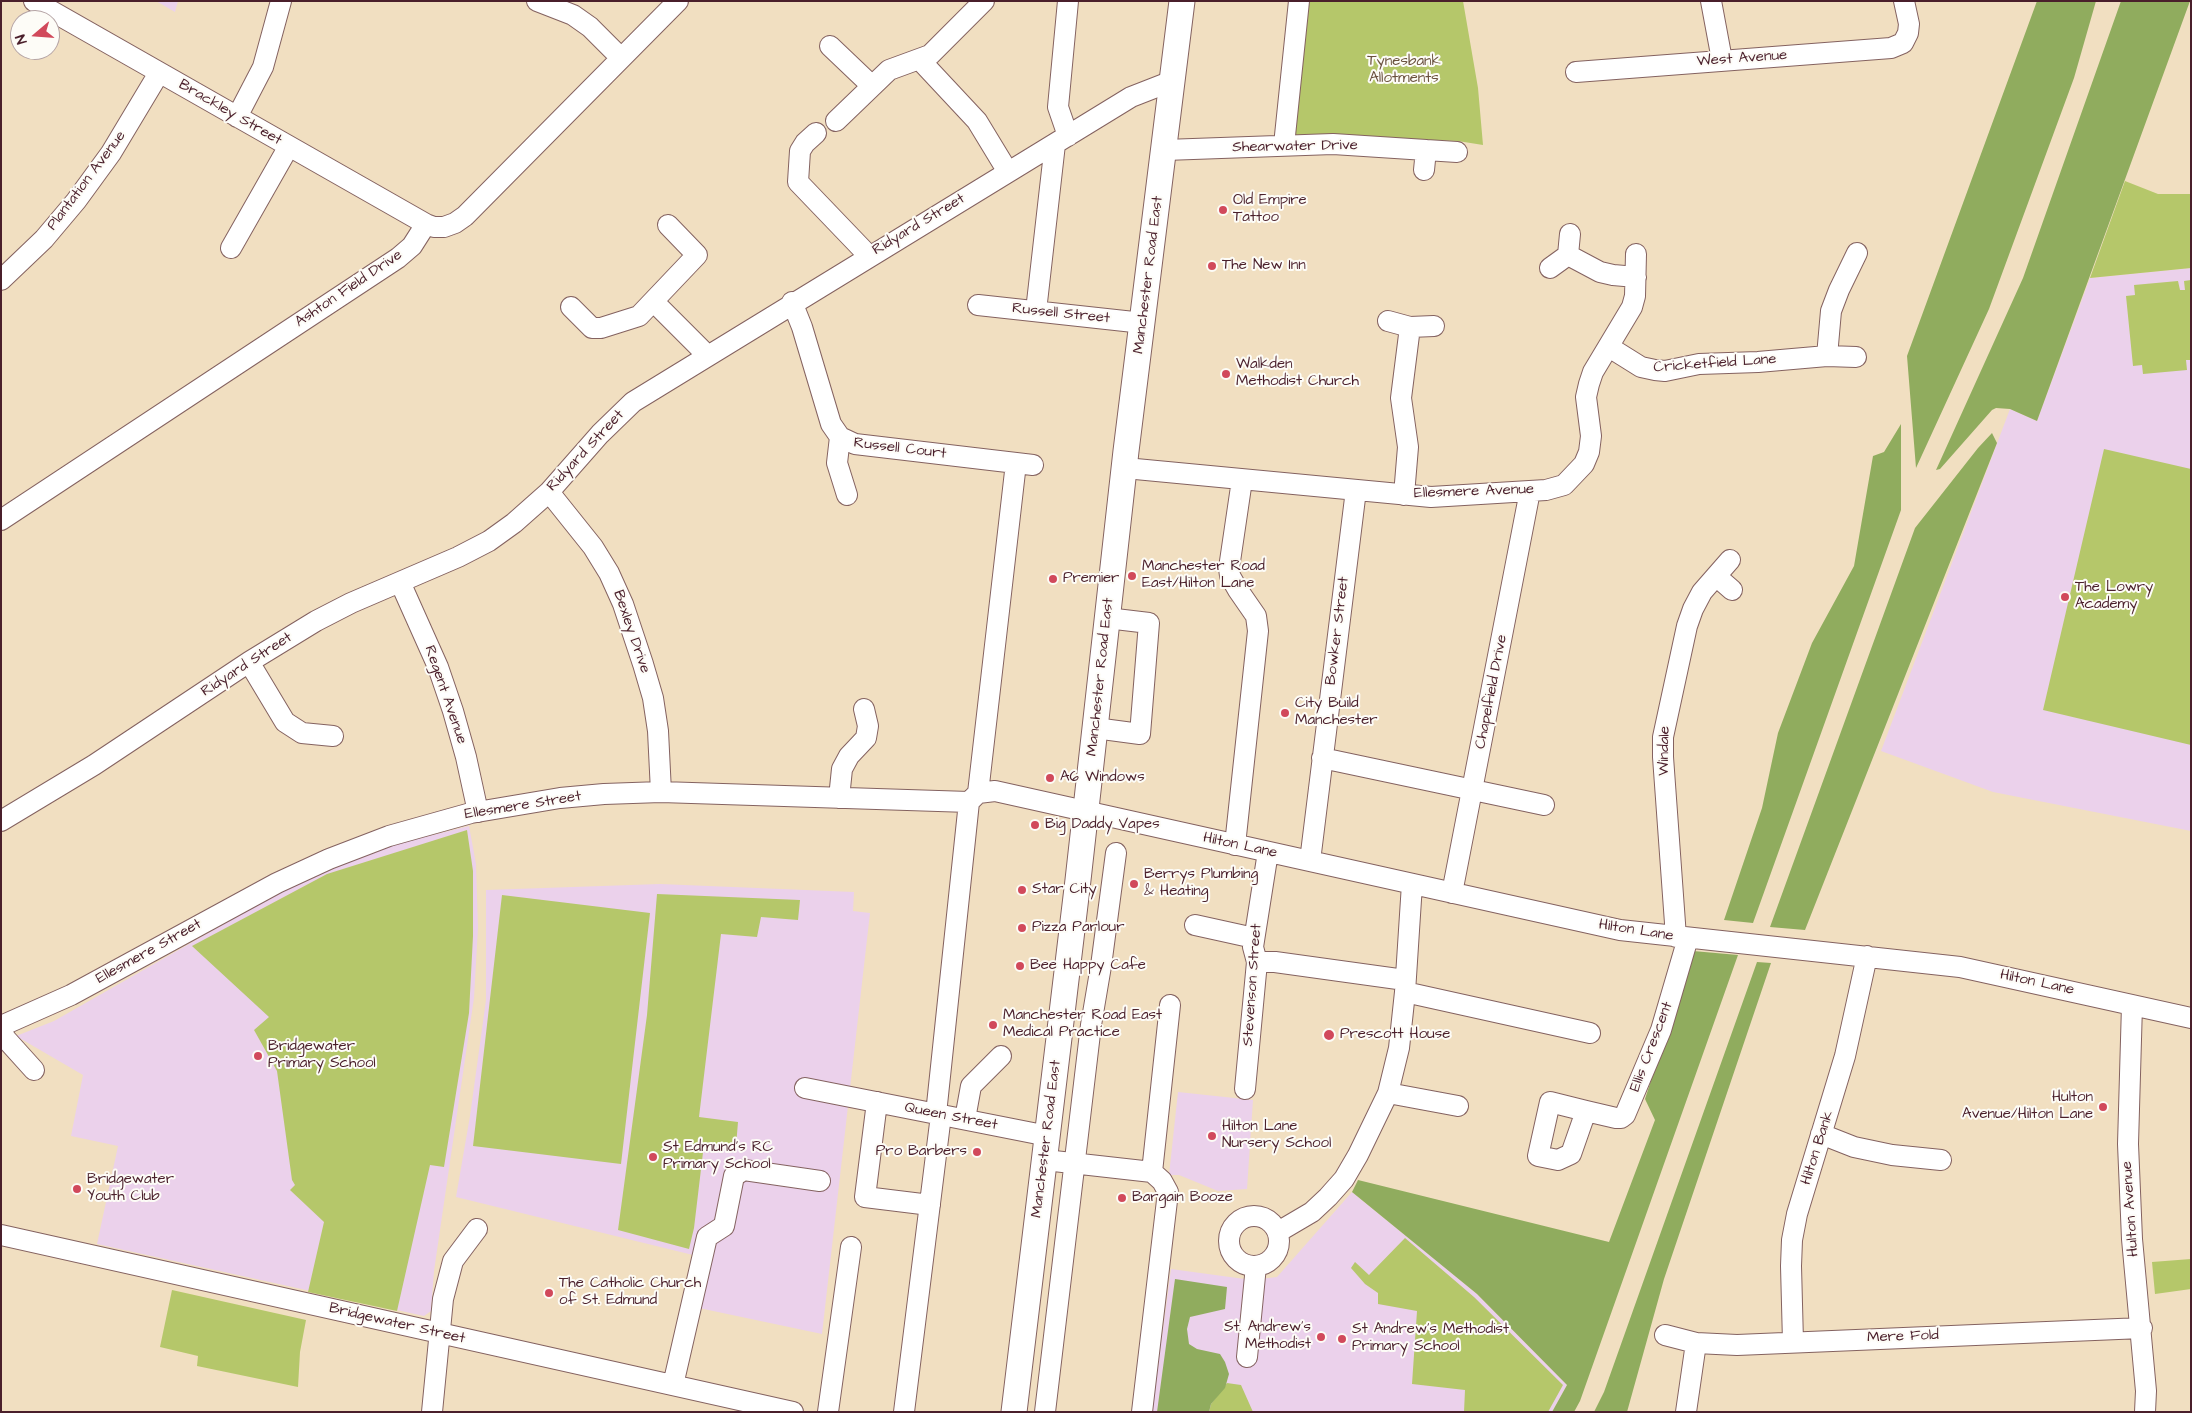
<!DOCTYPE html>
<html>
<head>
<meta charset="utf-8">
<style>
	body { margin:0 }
	#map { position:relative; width:2192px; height:1413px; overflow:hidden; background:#f1dfc1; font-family:"Architects Daughter",sans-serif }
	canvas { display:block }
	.frame { position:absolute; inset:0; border:2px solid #4a1f2b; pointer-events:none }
	.north { position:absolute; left:10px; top:10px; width:50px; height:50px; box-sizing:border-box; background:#fdfcf7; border:1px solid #b5a4a5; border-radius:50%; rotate:252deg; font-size:14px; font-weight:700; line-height:20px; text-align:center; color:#4a1f2b }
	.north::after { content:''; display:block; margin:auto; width:18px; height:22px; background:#d1495b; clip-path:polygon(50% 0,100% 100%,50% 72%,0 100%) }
</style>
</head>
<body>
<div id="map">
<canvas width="2192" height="1413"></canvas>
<div class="frame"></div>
<div class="north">N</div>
</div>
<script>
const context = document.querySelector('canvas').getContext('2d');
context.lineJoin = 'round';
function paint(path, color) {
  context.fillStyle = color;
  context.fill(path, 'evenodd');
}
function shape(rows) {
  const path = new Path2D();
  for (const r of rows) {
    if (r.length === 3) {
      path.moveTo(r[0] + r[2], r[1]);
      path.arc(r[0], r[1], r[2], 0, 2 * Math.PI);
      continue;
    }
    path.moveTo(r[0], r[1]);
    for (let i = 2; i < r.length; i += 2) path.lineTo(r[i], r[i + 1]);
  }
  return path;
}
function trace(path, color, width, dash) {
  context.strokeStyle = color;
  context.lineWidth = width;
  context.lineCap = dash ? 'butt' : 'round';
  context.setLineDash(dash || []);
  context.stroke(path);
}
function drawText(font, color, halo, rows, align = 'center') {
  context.font = font + ' "Architects Daughter",sans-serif';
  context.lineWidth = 4;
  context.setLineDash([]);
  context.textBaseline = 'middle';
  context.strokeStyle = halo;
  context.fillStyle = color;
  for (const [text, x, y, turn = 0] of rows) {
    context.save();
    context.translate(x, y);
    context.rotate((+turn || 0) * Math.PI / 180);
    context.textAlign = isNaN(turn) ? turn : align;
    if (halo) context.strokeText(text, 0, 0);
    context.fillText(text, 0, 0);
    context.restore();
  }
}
paint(shape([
	[156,1,178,1,175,12],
	[2191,268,2191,831,1993,792,1881,751,2010,409,2037,421,2090,278],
	[469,826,476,864,478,928,474,998,434,1271,431,1311,424,1316,97,1244,118,1146,71,1136,83,1075,16,1036,54,1021,275,895,328,868,388,846],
	[660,884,854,892,853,911,870,913,822,1334,699,1308,693,1255,456,1197,470,1116,486,1000,486,890],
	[1178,1092,1253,1100,1247,1189,1218,1191,1179,1175,1169,1175],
	[1352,1192,1477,1294,1567,1385,1552,1412,1152,1412,1171,1269,1252,1280,1277,1277]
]), '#ebd1eb');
paint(shape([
	[1308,1,1463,1,1478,88,1483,145,1458,141,1295,135],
	[2125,181,2158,194,2191,194,2191,268,2090,278],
	[2191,280,2191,360,2186,360,2187,370,2143,374,2142,365,2133,366,2126,296,2135,295,2134,285,2178,281,2180,290,2185,290,2184,281],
	[2104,449,2191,469,2191,745,2043,710],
	[467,830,473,871,473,936,469,1013,444,1167,430,1165,397,1311,308,1292,324,1222,290,1190,295,1185,292,1180,277,1071,254,1030,269,1017,192,946,327,874],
	[657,894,800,900,798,920,761,917,757,937,721,934,699,1117,738,1122,736,1146,704,1144,694,1228,689,1249,618,1230,647,1015],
	[502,895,650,913,621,1164,473,1146],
	[1405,1238,1474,1297,1563,1385,1548,1412,1464,1412,1465,1390,1412,1384,1417,1311,1378,1304,1378,1293,1365,1284,1351,1268,1355,1262,1369,1275],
	[2191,1259,2191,1289,2155,1294,2152,1262],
	[172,1290,306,1320,300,1352,298,1387,197,1366,198,1356,160,1347],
	[1227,1383,1241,1385,1253,1412,1209,1412,1211,1404]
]), '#b5c76a');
paint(shape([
	[2037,1,2096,1,2074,78,1989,309,1916,468,1907,356],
	[2121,1,2190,1,2037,421,2010,409,1996,408,1992,410,1940,469,1936,470,2023,278],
	[1901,424,1901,510,1753,923,1724,920,1762,808,1778,733,1812,643,1854,566,1873,456,1884,452],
	[1992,433,1997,443,1805,930,1770,927,1915,528,1978,448],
	[1693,951,1738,955,1580,1401,1574,1412,1552,1412,1567,1385,1477,1294,1352,1192,1358,1180,1609,1242,1655,1120,1645,1099],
	[1757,962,1771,963,1664,1279,1627,1412,1594,1412,1604,1392],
	[1175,1279,1227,1287,1225,1309,1190,1317,1187,1329,1189,1344,1197,1349,1220,1354,1225,1362,1229,1374,1225,1388,1211,1404,1209,1412,1157,1412]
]), '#90ac5e');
const minor = shape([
	[34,1,426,224],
	[537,1,573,15,590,27,621,58],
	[1068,1,1058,107,1068,136],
	[1711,1,1722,60],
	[830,46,872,86],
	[920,60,977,121,1008,172],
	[1576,72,1891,48,1903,43,1908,33,1909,24,1904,1],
	[237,117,263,67,281,1],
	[836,121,889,70,930,55,984,1],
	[816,133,805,143,800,151,798,182,869,256],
	[1284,145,1299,1],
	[1165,150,1333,144,1457,152],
	[1424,170,1426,150],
	[231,248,289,146],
	[1568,255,1600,272,1613,275,1636,277],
	[1550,268,1568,255,1570,234],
	[1,280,44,239,76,201,111,153,159,73],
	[654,302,707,355],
	[792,302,802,327,831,424,840,437,855,444,1033,465],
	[978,305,1143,323],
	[571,307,592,328,601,328,639,316,697,255,668,225],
	[1036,311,1055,144],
	[1388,321,1410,327,1434,326],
	[1609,347,1641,367,1655,370,1665,371,1699,364,1758,362,1827,356,1856,357],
	[1827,356,1831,311,1839,290,1857,253],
	[840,437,837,463,847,495],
	[1125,468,1431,497,1546,490,1564,485,1584,464,1589,452,1591,436,1586,397,1589,384,1593,372,1632,307,1635,296,1636,254],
	[549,492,593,547,609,573,623,604,643,664,653,698,658,731,661,792],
	[1404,495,1408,447,1401,398,1410,327],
	[1,520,398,258,412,246,426,224,434,227,444,227,455,223,465,216,678,1],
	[1716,576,1732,590],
	[400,582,438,667,453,711,466,757,478,812],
	[249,662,285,722,302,733,333,736],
	[1095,728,1140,734,1149,623,1107,618],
	[1322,758,1544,805],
	[978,793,1016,463],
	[839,798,842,769,849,756,866,738,868,726,864,709],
	[969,802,978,793,995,791,1620,930,1960,967,2191,1018],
	[1,821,94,765,249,662,316,621,351,603,458,557,489,541,514,523,549,492,600,434,633,402,1131,97,1172,81],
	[1235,845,1258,631,1256,616,1238,590,1230,576,1229,568,1242,480],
	[1310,861,1356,490],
	[1452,893,1530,491],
	[1195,925,1254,938],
	[1676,937,1663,757,1663,737,1687,626,1693,609,1702,592,1730,560],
	[1257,962,1275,962,1405,980],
	[1405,992,1590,1033],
	[2132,1005,2128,1144,2132,1239,2146,1391,2145,1412],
	[1,1026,71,995,277,883,329,859,389,836,471,813,560,798,604,794,661,792,969,802],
	[1,1030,6,1039,34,1070],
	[805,1088,1048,1136],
	[1245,1089,1257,962,1253,947,1268,852],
	[1388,1093,1458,1106],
	[877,1102,865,1197,930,1205],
	[1586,1111,1571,1154,1558,1160,1538,1156,1550,1102,1586,1111,1616,1118,1621,1118,1625,1115,1661,1030,1688,938],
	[936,1114,969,802],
	[965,1119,971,1086,1001,1056],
	[1821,1134,1854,1147,1892,1155,1941,1160],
	[1045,1160,1152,1172,1170,1005],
	[1254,1241,25],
	[1278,1232,1312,1212,1328,1197,1344,1179,1358,1155,1388,1093,1399,1048,1405,992,1412,884],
	[1,1235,793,1412],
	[1665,1335,1696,1343,1737,1345,2142,1328],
	[1793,1342,1791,1266,1792,1240,1797,1214,1845,1056,1867,956],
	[1247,1357,1256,1266],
	[673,1385,707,1237,724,1226,734,1176,744,1170,820,1181],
	[432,1412,443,1299,453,1261,477,1229],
	[828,1412,851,1247],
	[904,1412,941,1115],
	[1045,1412,1091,1025,1101,966,1116,853],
	[1142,1412,1168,1192,1162,1181,1152,1172],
	[1686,1412,1696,1343]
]);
const major = shape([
	[1014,1412,1078,880,1126,451,1182,1]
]);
trace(minor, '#846260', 22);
trace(major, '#846260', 27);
trace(minor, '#fff', 20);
trace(major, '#fff', 25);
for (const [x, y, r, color] of [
	[1223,210,5,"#d1495b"],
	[1212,266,5,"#d1495b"],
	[1226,374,5,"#d1495b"],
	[1132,576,5,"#d1495b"],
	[1053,579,5,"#d1495b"],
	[2065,597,5,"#d1495b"],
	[1285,713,5,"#d1495b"],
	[1050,778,5,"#d1495b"],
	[1035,825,5,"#d1495b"],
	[1134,884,5,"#d1495b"],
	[1022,890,5,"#d1495b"],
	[1022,928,5,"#d1495b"],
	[1020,966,5,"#d1495b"],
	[993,1025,5,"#d1495b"],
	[1329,1035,6,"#d1495b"],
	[258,1056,5,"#d1495b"],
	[2103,1107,5,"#d1495b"],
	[1212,1136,5,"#d1495b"],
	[977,1152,5,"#d1495b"],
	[653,1157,5,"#d1495b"],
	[77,1189,5,"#d1495b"],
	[1122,1198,5,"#d1495b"],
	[549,1293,5,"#d1495b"],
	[1321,1337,5,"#d1495b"],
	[1342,1339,5,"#d1495b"]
]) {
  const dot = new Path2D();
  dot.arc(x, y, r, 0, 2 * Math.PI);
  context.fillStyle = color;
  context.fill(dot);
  trace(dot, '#fdfcf7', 2);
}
drawText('15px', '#4a1f2b', '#fdfcf7', [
	["West Avenue",1742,59,-4],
	["Brackley Street",230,113,30],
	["Shearwater Drive",1295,147,-1],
	["Plantation Avenue",87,181,-53],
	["Ridyard Street",919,225,-31],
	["Manchester Road East",1149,275,-83],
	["Ashton Field Drive",349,289,-34],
	["Russell Street",1061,314,6],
	["Cricketfield Lane",1715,364,-4],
	["Russell Court",900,449,7],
	["Ridyard Street",586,451,-47],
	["Ellesmere Avenue",1474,492,-2],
	["Bowker Street",1338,631,-83],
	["Bexley Drive",631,632,71],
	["Ridyard Street",247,665,-33],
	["Manchester Road East",1101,677,-84],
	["Chapelfield Drive",1492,692,-79],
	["Regent Avenue",445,695,71],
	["Windale",1665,751,-89],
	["Ellesmere Street",523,806,-9],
	["Hilton Lane",1240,846,12],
	["Hilton Lane",1636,931,9],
	["Ellesmere Street",149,952,-29],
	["Hilton Lane",2037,983,12],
	["Stevenson Street",1253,985,-86],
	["Ellis Crescent",1652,1047,-69],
	["Queen Street",951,1117,11],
	["Manchester Road East",1047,1139,-83],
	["Hilton Bank",1818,1148,-72],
	["Hulton Avenue",2131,1209,-94],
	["Bridgewater Street",397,1324,13],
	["Mere Fold",1903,1337,-2]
]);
drawText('15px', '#6a513e', '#fdfcf7', [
	["Tynesbank",1404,62],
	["Allotments",1404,79]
]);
drawText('15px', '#4a1f2b', '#fdfcf7', [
	["Old Empire",1233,201],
	["Tattoo",1233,218],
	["The New Inn",1222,266],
	["Walkden",1236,365],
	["Methodist Church",1236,382],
	["Manchester Road",1142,567],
	["East/Hilton Lane",1142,584],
	["Premier",1063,579],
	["The Lowry",2075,588],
	["Academy",2075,605],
	["City Build",1295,704],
	["Manchester",1295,721],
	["A6 Windows",1060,778],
	["Big Daddy Vapes",1045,825],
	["Berrys Plumbing",1144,875],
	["& Heating",1144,892],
	["Star City",1032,890],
	["Pizza Parlour",1032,928],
	["Bee Happy Cafe",1030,966],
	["Manchester Road East",1003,1016],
	["Medical Practice",1003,1033],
	["Prescott House",1340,1035],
	["Bridgewater",268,1047],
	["Primary School",268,1064],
	["Hulton",2093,1098,"right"],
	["Avenue/Hilton Lane",2093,1115,"right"],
	["Hilton Lane",1222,1127],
	["Nursery School",1222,1144],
	["St Edmund's RC",663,1148],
	["Primary School",663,1165],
	["Pro Barbers",967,1152,"right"],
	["Bridgewater",87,1180],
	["Youth Club",87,1197],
	["Bargain Booze",1132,1198],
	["The Catholic Church",559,1284],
	["of St. Edmund",559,1301],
	["St. Andrew's",1311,1328,"right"],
	["Methodist",1311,1345,"right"],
	["St Andrew's Methodist",1352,1330],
	["Primary School",1352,1347]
], 'left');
</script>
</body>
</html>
